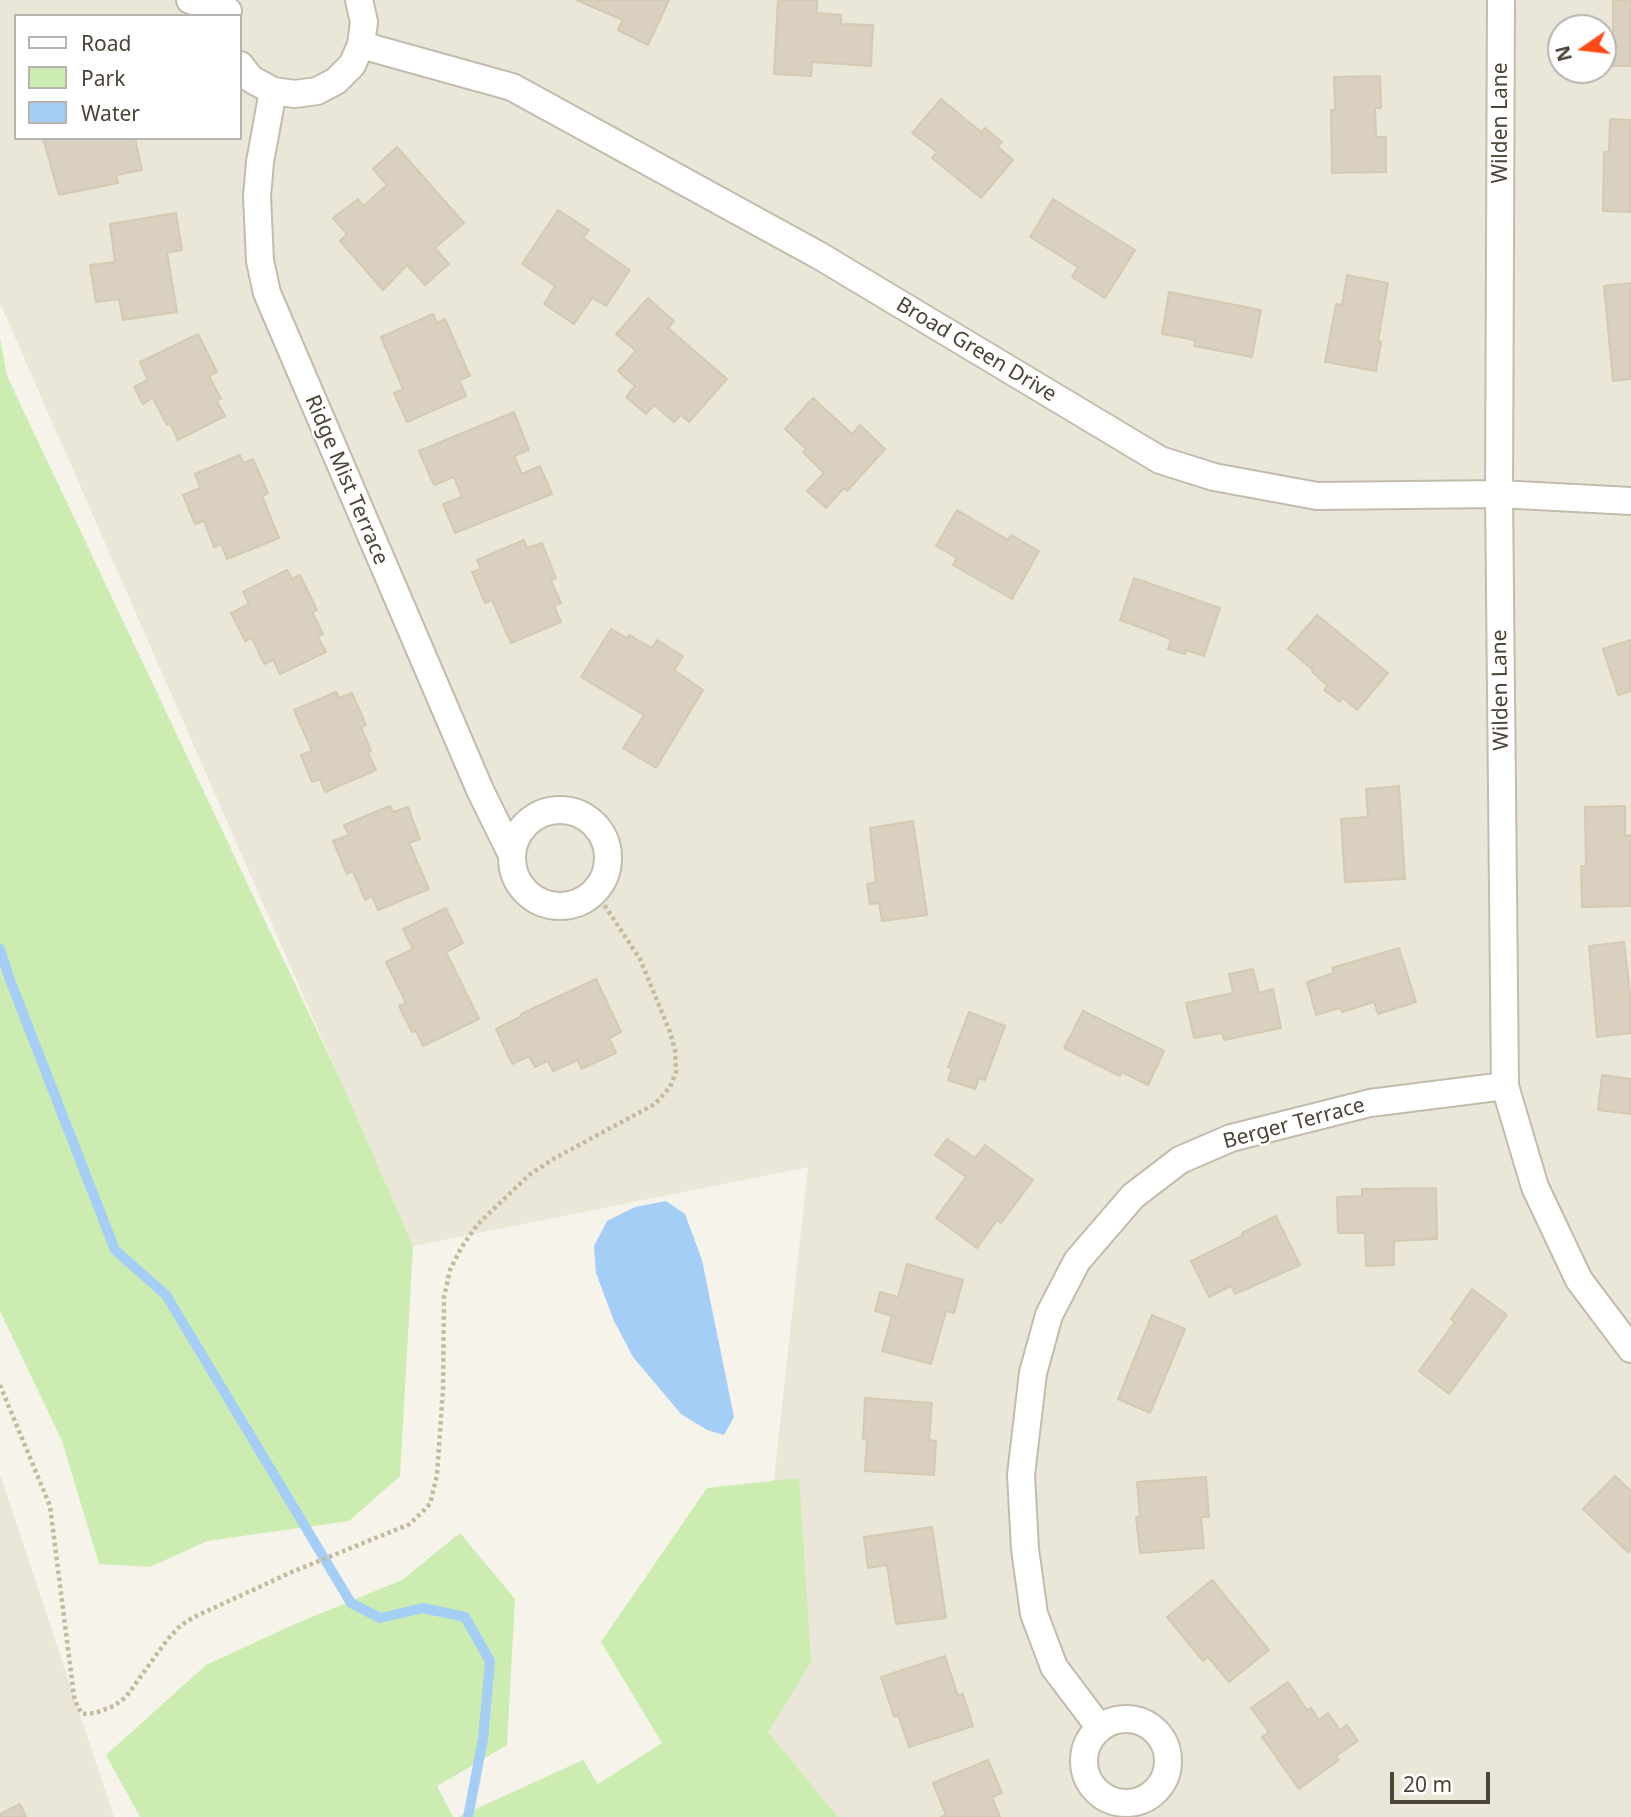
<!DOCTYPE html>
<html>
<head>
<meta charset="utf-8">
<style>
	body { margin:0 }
	#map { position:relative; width:1631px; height:1817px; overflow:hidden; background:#f6f3ea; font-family:"Noto Sans",sans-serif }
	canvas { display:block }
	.legend { position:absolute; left:14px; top:14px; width:228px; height:126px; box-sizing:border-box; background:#fff; border:2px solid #b7b4af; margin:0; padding:9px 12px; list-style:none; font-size:21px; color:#4b4437 }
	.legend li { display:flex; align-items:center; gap:14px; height:35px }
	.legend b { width:35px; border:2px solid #b7b4af }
	.north { position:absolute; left:1547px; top:14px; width:70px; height:70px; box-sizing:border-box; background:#fff; border:2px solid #b7b4af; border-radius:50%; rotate:256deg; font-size:19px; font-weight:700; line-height:28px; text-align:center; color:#4b4437 }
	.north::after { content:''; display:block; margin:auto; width:24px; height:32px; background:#ff4a18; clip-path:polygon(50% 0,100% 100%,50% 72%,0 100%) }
	.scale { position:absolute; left:1390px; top:1772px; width:100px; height:32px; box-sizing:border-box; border:4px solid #4b4437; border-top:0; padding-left:9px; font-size:21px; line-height:24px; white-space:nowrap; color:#4b4437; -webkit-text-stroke:5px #fff; paint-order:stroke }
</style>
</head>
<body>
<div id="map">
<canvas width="1631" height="1817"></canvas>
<ul class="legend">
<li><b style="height:9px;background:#fff"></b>Road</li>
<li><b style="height:19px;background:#cdecb1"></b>Park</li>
<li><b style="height:19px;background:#a4cef6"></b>Water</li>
</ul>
<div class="north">N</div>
<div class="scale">20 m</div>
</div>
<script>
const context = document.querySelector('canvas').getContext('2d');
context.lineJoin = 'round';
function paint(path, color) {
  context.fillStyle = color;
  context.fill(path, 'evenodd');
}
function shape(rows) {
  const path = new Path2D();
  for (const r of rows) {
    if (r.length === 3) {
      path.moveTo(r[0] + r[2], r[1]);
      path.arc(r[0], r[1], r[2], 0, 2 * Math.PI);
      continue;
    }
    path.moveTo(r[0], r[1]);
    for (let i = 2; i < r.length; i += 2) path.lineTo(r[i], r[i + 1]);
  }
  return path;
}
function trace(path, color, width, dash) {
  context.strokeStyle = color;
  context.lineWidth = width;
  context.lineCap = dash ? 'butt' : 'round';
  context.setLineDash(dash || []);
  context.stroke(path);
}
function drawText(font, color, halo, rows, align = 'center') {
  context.font = font + ' "Noto Sans",sans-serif';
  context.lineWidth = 5;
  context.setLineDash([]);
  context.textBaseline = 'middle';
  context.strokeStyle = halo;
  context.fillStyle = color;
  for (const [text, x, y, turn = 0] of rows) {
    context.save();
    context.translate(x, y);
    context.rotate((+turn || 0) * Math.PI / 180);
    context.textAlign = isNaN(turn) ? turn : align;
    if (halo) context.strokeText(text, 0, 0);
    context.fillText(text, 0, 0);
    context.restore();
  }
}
paint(shape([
	[0,0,1631,0,1631,1817,838,1817,749,1709,808,1167,413,1246,0,303],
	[16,16,240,16,240,138,16,138],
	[1561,28,1603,28,1603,70,1561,70],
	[0,1474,114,1817,0,1817]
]), '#eae6d8');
paint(shape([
	[0,338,7,376,340,1079,413,1246,400,1476,349,1521,207,1541,150,1567,99,1564,62,1441,0,1311],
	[799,1478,811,1662,768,1732,838,1817,458,1817,583,1760,598,1784,662,1743,601,1642,707,1488],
	[460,1533,515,1599,507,1745,437,1786,453,1817,140,1817,106,1755,206,1665,295,1624,402,1580]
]), '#cdecb1');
paint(shape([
	[666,1201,685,1214,702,1260,734,1417,724,1435,707,1430,681,1414,633,1357,614,1321,596,1273,594,1246,607,1221,635,1207]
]), '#a4cef6');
trace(shape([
	[0,949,10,980,115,1250,166,1295,351,1603,380,1618,423,1608,465,1617,490,1661,483,1739,468,1817]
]), '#a4cef6', 10);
const building = shape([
	[576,0,669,0,648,45,618,30,623,20,576,0],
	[778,0,817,0,817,13,841,15,841,24,873,25,871,66,812,62,811,76,774,74,778,0],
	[1613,0,1631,0,1631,66,1604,66,1604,34,1613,34,1613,0],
	[1380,76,1381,108,1375,108,1376,137,1386,137,1386,172,1332,173,1331,110,1335,110,1334,77,1380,76],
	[941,99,981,132,985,128,1002,142,998,147,1013,160,981,198,932,158,937,152,912,133,941,99],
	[1610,119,1631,120,1631,212,1603,211,1604,152,1609,152,1610,119],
	[43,138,135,138,142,170,116,175,118,183,59,195,43,138],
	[397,147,464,223,435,248,449,264,425,285,407,265,383,290,340,241,347,234,333,218,358,199,363,206,387,185,373,169,397,147],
	[1053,199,1135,250,1105,298,1072,277,1078,267,1030,237,1053,199],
	[558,210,589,230,583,238,630,270,606,306,592,298,574,324,544,304,555,286,522,264,558,210],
	[176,213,182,250,167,253,177,312,123,320,119,299,96,302,90,265,115,262,110,224,176,213],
	[1347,275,1388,283,1378,341,1381,342,1376,371,1325,362,1336,304,1342,305,1347,275],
	[1631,283,1631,379,1613,381,1604,286,1631,283],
	[1169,292,1261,310,1252,357,1194,346,1195,340,1162,334,1169,292],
	[648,298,674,321,668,328,727,379,689,422,681,415,674,422,654,405,646,414,626,397,635,386,618,371,636,351,616,334,648,298],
	[433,314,437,323,445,319,470,376,459,380,466,396,407,422,394,393,403,389,381,337,433,314],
	[198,334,217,372,209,376,221,399,216,400,225,416,178,440,170,423,167,425,153,398,143,404,134,387,148,380,140,362,198,334],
	[813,398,852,434,860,425,885,449,847,491,844,488,826,508,807,491,824,473,803,452,806,449,785,429,813,398],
	[514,412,529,450,514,456,522,474,540,466,552,494,455,533,443,504,462,497,454,477,434,485,419,451,514,412],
	[240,455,243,463,253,459,268,493,262,496,279,538,227,559,221,544,214,547,204,521,195,524,183,495,200,488,195,474,240,455],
	[957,510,1008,540,1011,535,1039,551,1012,599,953,565,957,558,936,546,957,510],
	[524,540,527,548,542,543,556,578,551,581,561,603,554,606,561,622,511,643,492,600,485,603,472,572,481,569,477,560,524,540],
	[287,570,292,579,300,575,317,610,312,612,323,634,318,637,326,652,280,674,273,660,264,664,252,638,245,641,231,613,249,604,243,592,287,570],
	[1134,578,1220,608,1204,656,1186,650,1185,654,1168,649,1171,639,1120,620,1134,578],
	[1317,615,1388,673,1357,710,1343,698,1340,702,1324,690,1328,686,1312,672,1313,670,1288,649,1317,615],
	[611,629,627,638,629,635,652,648,657,640,683,656,674,670,703,690,656,768,623,748,644,715,581,677,611,629],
	[1631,640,1631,691,1618,695,1603,649,1631,640],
	[336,692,339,698,352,693,366,725,361,727,371,751,368,753,376,770,325,792,320,779,312,782,301,755,312,751,294,710,336,692],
	[1399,786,1405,879,1345,882,1341,819,1368,817,1366,789,1399,786],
	[390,806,393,812,408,807,420,839,409,843,429,889,378,910,372,896,365,900,353,871,347,874,333,841,349,835,344,825,390,806],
	[1625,806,1625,836,1631,835,1631,906,1582,907,1581,866,1586,866,1585,807,1625,806],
	[913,821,927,915,882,921,879,903,870,904,867,884,876,882,870,828,913,821],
	[446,908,463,943,446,952,479,1019,423,1046,416,1031,412,1032,399,1006,406,1003,386,962,413,949,403,929,446,908],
	[1624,942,1631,1002,1631,1033,1597,1037,1589,946,1624,942],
	[1399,948,1416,1002,1378,1014,1374,1002,1342,1012,1340,1008,1316,1015,1307,982,1334,973,1332,968,1399,948],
	[1253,969,1259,993,1273,989,1281,1028,1224,1040,1222,1033,1194,1038,1186,1003,1233,993,1229,974,1253,969],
	[596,979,621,1032,609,1038,616,1053,581,1069,578,1060,553,1071,548,1061,535,1067,529,1056,512,1064,496,1029,520,1017,521,1014,596,979],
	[1083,1011,1164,1051,1148,1085,1122,1072,1120,1076,1064,1048,1083,1011],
	[969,1012,1005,1026,985,1080,979,1078,975,1089,948,1080,952,1069,948,1067,969,1012],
	[1602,1075,1631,1079,1631,1114,1598,1110,1602,1075],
	[947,1139,975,1158,985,1145,1033,1180,1001,1223,997,1220,977,1248,936,1218,966,1177,935,1155,947,1139],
	[1436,1188,1437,1239,1394,1241,1394,1265,1366,1266,1365,1233,1338,1233,1337,1197,1362,1196,1362,1189,1436,1188],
	[1276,1216,1300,1265,1235,1294,1231,1286,1209,1297,1191,1261,1244,1235,1242,1233,1276,1216],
	[907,1264,963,1280,954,1313,946,1311,931,1364,882,1351,892,1316,875,1311,880,1292,898,1297,907,1264],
	[1472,1289,1507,1315,1449,1394,1419,1371,1455,1322,1451,1319,1472,1289],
	[1152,1315,1185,1329,1150,1413,1118,1399,1152,1315],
	[865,1398,932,1403,929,1440,936,1441,934,1475,865,1471,867,1440,863,1439,865,1398],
	[1615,1476,1631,1491,1631,1549,1628,1552,1583,1509,1615,1476],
	[1206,1477,1209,1517,1201,1517,1204,1548,1140,1553,1136,1517,1140,1516,1137,1482,1206,1477],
	[932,1527,946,1618,896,1624,887,1565,868,1568,864,1537,932,1527],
	[1212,1580,1269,1650,1229,1682,1208,1657,1203,1661,1167,1617,1212,1580],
	[945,1656,958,1696,963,1694,973,1726,909,1747,898,1715,894,1717,881,1677,945,1656],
	[1288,1682,1307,1710,1311,1708,1319,1720,1328,1713,1340,1730,1347,1725,1358,1741,1336,1756,1339,1760,1299,1789,1262,1737,1269,1732,1251,1708,1288,1682],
	[988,1760,1002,1793,992,1797,1000,1817,941,1817,946,1815,933,1783,988,1760],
	[20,1804,26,1817,0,1817,0,1814,20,1804]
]);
paint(building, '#d9d0bf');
trace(building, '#d4c9b1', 2);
const minor = shape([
	[190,0,228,11],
	[1501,0,1499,494,1505,1086,1535,1187,1579,1280,1631,1349],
	[361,45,512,87,820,256,1160,460,1214,477,1317,496,1499,494,1631,501],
	[240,65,251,79,273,91,295,94,317,91,336,81,352,65,361,45,364,22,359,0],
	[273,91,260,162,257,196,260,261,267,293,480,790,511,853],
	[560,858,48],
	[1126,1761,42],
	[1100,1728,1054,1667,1034,1614,1025,1549,1021,1475,1033,1373,1049,1315,1077,1261,1133,1196,1180,1160,1231,1138,1370,1103,1505,1086]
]);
trace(minor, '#c2bcac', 30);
trace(shape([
	[0,1385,50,1506,74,1696,78,1708,83,1714,95,1713,114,1706,126,1697,167,1640,180,1626,194,1617,292,1572,410,1524,430,1504,437,1475,443,1389,444,1297,450,1270,461,1248,477,1225,529,1175,555,1158,655,1104,670,1087,676,1072,675,1050,670,1032,640,959,595,891]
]), '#c5b99c', 4.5, [3.5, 3.5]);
trace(minor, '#fff', 26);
drawText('21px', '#4b4437', '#fff', [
	["Wilden Lane",1501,123,-90],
	["Broad Green Drive",976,350,31],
	["Ridge Mist Terrace",346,480,67],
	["Wilden Lane",1501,690,-91],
	["Berger Terrace",1294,1124,-15]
]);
</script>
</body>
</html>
